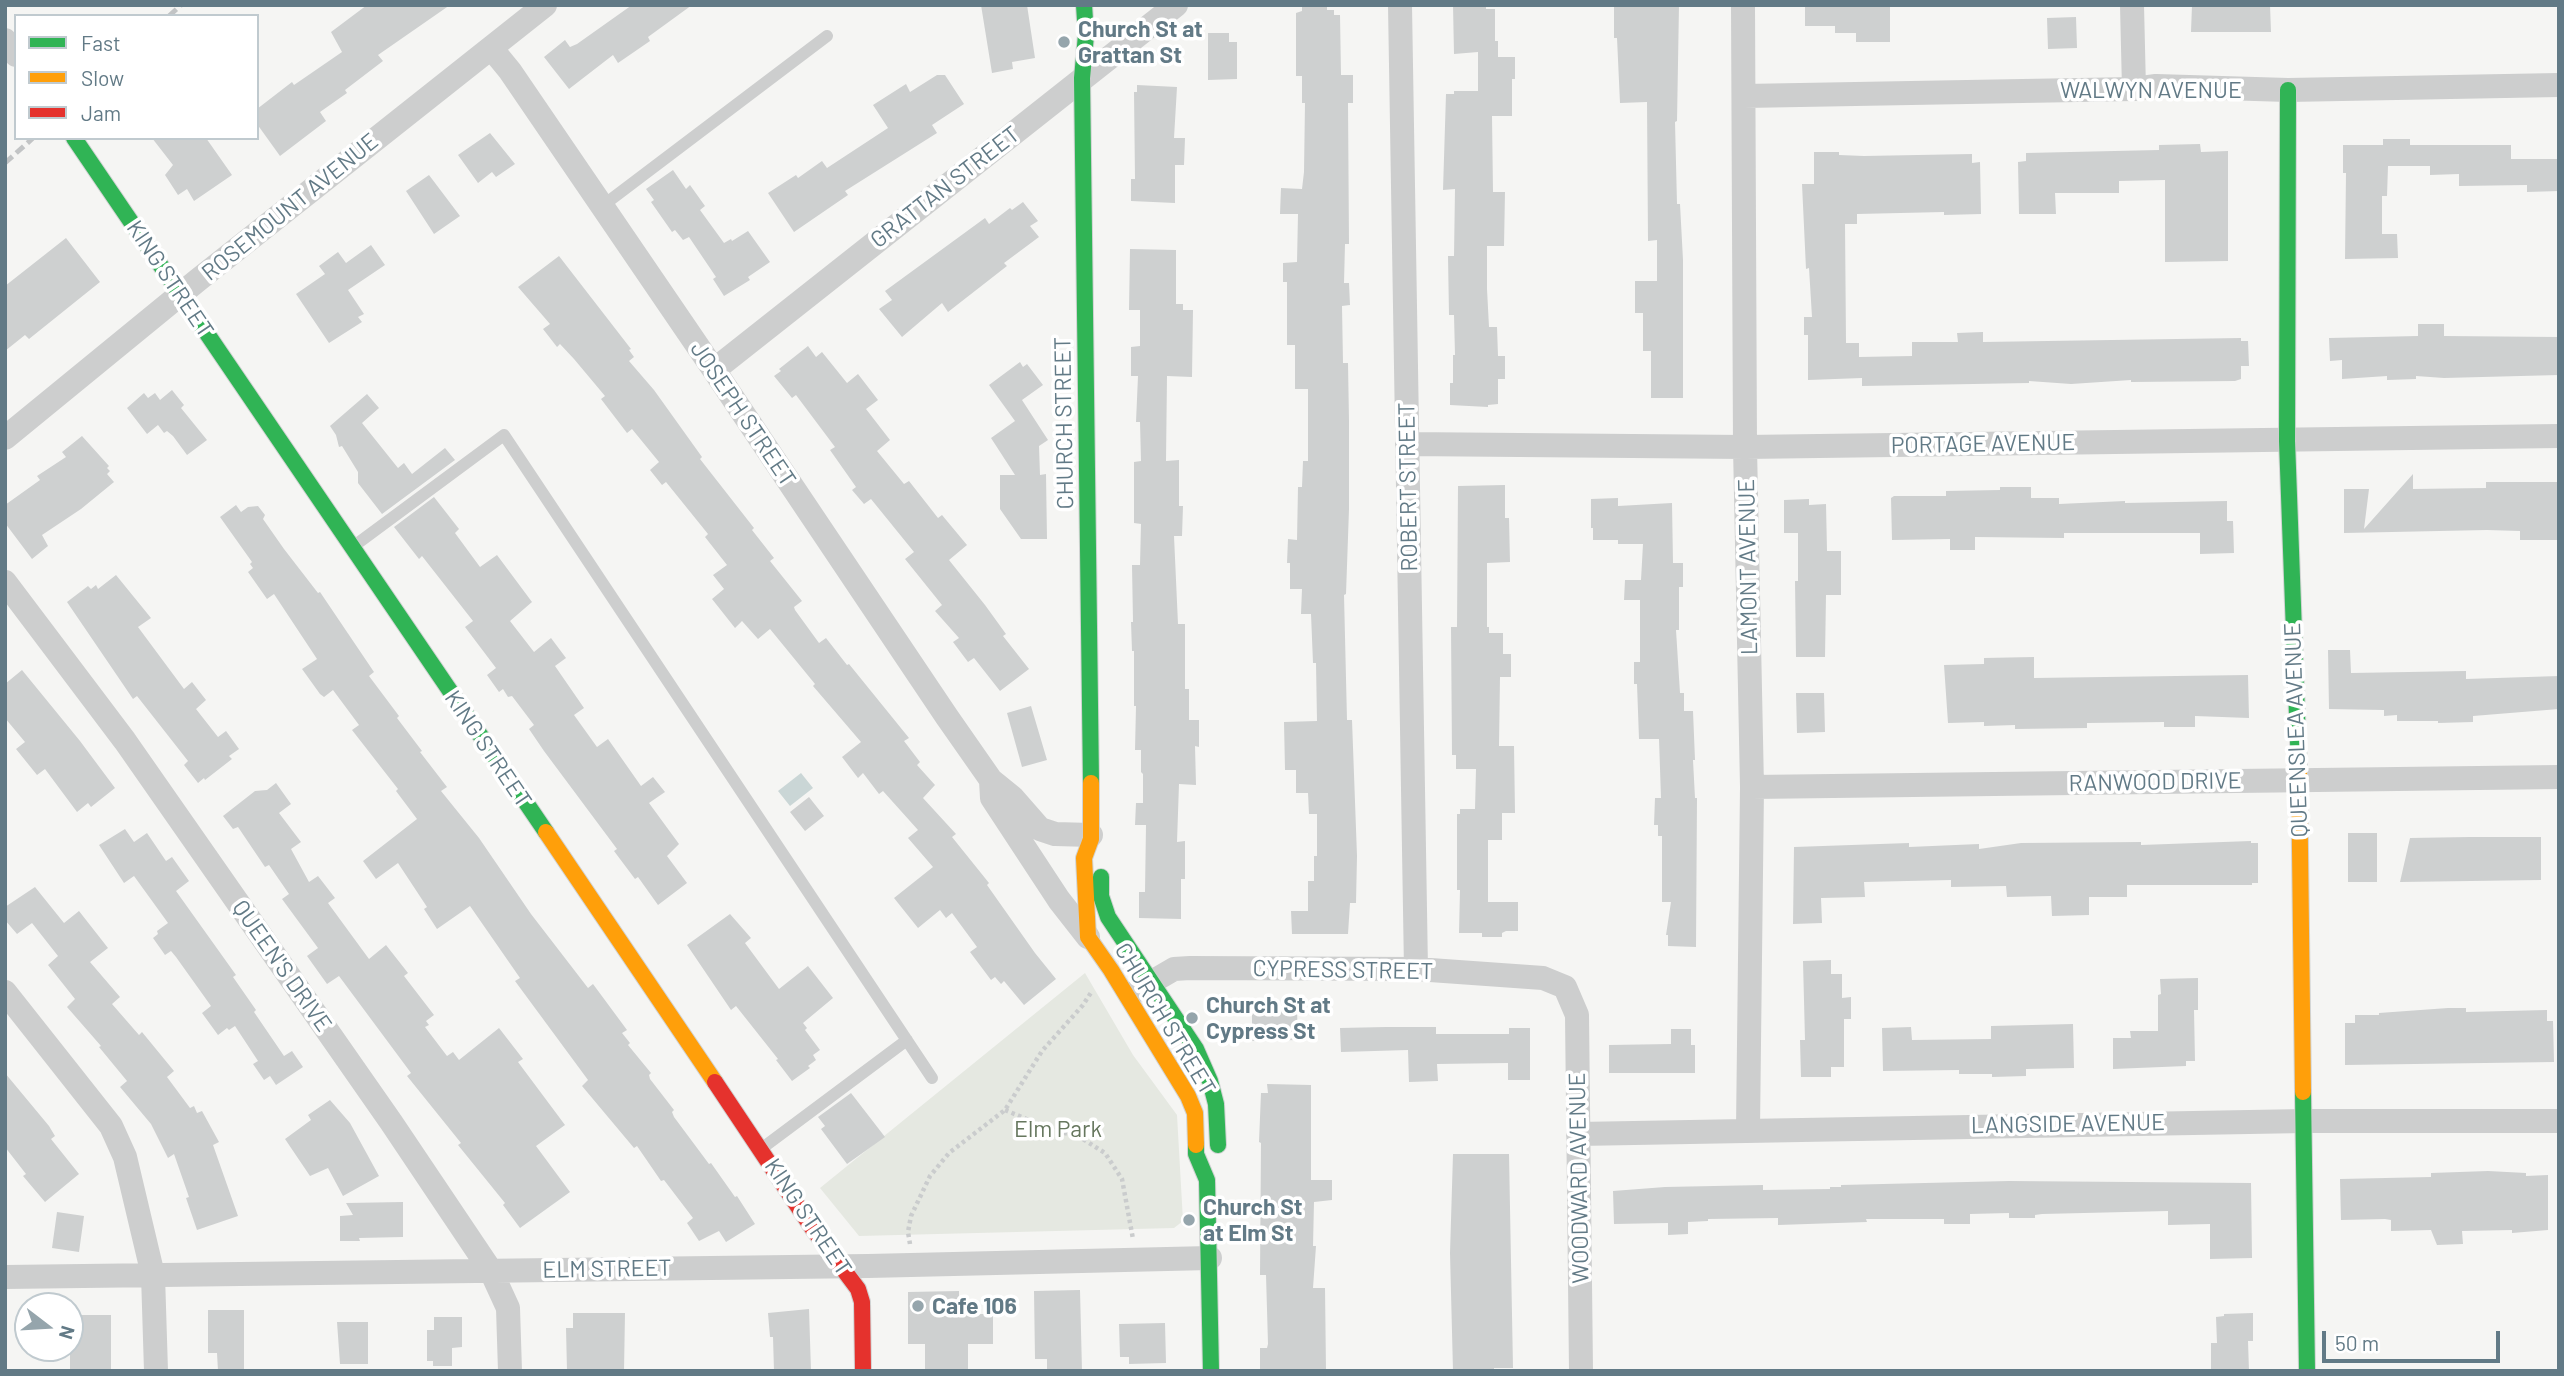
<!DOCTYPE html>
<html>
<head>
<meta charset="utf-8">
<style>
	body { margin:0 }
	#map { position:relative; width:2564px; height:1376px; overflow:hidden; background:#f5f5f3; font-family:Barlow,sans-serif }
	canvas { display:block }
	.frame { position:absolute; inset:0; border:7px solid #627a86; pointer-events:none }
	.legend { position:absolute; left:14px; top:14px; width:245px; height:126px; box-sizing:border-box; background:#fff; border:2px solid #c0cacf; margin:0; padding:9px 12px; list-style:none; font-size:21px; color:#627a86 }
	.legend li { display:flex; align-items:center; gap:14px; height:35px }
	.legend b { width:35px; border:2px solid #c0cacf }
	.north { position:absolute; left:14px; top:1292px; width:70px; height:70px; box-sizing:border-box; background:#fff; border:2px solid #c0cacf; border-radius:50%; rotate:107deg; font-size:19px; font-weight:700; line-height:28px; text-align:center; color:#627a86 }
	.north::after { content:''; display:block; margin:auto; width:24px; height:32px; background:#95a5ac; clip-path:polygon(50% 0,100% 100%,50% 72%,0 100%) }
	.scale { position:absolute; left:2322px; top:1331px; width:178px; height:32px; box-sizing:border-box; border:4px solid #627a86; border-top:0; padding-left:9px; font-size:21px; line-height:24px; white-space:nowrap; color:#627a86; -webkit-text-stroke:5px #fff; paint-order:stroke }
</style>
</head>
<body>
<div id="map">
<canvas width="2564" height="1376"></canvas>
<div class="frame"></div>
<ul class="legend">
<li><b style="height:9px;background:#30b455"></b>Fast</li>
<li><b style="height:9px;background:#ff9f0a"></b>Slow</li>
<li><b style="height:9px;background:#e5322d"></b>Jam</li>
</ul>
<div class="north">N</div>
<div class="scale">50 m</div>
</div>
<script>
const context = document.querySelector('canvas').getContext('2d');
context.lineJoin = 'round';
function paint(path, color) {
  context.fillStyle = color;
  context.fill(path, 'evenodd');
}
function shape(rows) {
  const path = new Path2D();
  for (const r of rows) {
    path.moveTo(r[0], r[1]);
    for (let i = 2; i < r.length; i += 2) path.lineTo(r[i], r[i + 1]);
  }
  return path;
}
function trace(path, color, width, dash) {
  context.strokeStyle = color;
  context.lineWidth = width;
  context.lineCap = dash ? 'butt' : 'round';
  context.setLineDash(dash || []);
  context.stroke(path);
}
function drawText(font, color, halo, rows, align = 'center') {
  context.font = font + ' Barlow,sans-serif';
  context.lineWidth = 7;
  context.setLineDash([]);
  context.textBaseline = 'middle';
  context.strokeStyle = halo;
  context.fillStyle = color;
  for (const [text, x, y, turn = 0] of rows) {
    context.save();
    context.translate(x, y);
    context.rotate((+turn || 0) * Math.PI / 180);
    context.textAlign = isNaN(turn) ? turn : align;
    if (halo) context.strokeText(text, 0, 0);
    context.fillText(text, 0, 0);
    context.restore();
  }
}
paint(shape([
	[1085,973,1133,1055,1177,1115,1183,1221,1174,1228,859,1236,820,1188]
]), '#e5e8e1');
paint(shape([
	[801,773,813,788,790,806,778,791]
]), '#cad6d6');
paint(shape([
	[367,5,450,5,378,55,383,61,345,90,347,93,320,112,326,121,280,156,257,124,257,109,292,82,294,85,342,52,331,32],
	[632,5,692,5,648,37,650,41,618,63,613,55,569,89,544,57,565,40,570,47,577,44],
	[981,5,1027,5,1035,58,1012,62,1013,69,992,73],
	[1302,5,1327,5,1327,10,1334,10,1334,15,1340,15,1341,75,1353,75,1353,103,1348,103,1349,244,1345,244,1344,283,1349,283,1350,305,1342,306,1343,363,1348,363,1349,421,1349,509,1346,594,1344,595,1347,720,1352,720,1357,856,1356,903,1350,903,1348,934,1292,934,1291,911,1308,911,1308,881,1314,881,1314,856,1317,856,1317,814,1309,814,1308,793,1296,793,1296,770,1285,770,1284,722,1317,721,1316,663,1313,663,1311,614,1301,614,1302,589,1290,589,1290,563,1287,563,1288,539,1297,540,1298,487,1302,487,1303,461,1308,461,1308,389,1295,389,1295,345,1287,345,1287,282,1283,282,1283,263,1297,262,1298,214,1280,214,1281,188,1302,189,1304,172,1305,103,1302,103,1302,76,1296,76,1296,13,1302,11],
	[1453,5,1486,5,1486,9,1495,9,1495,41,1498,41,1498,57,1515,57,1515,79,1512,79,1512,116,1492,116,1493,192,1505,192,1504,246,1487,246,1487,289,1489,327,1497,327,1498,356,1505,356,1505,379,1498,379,1498,404,1488,405,1488,407,1450,405,1450,383,1453,383,1453,355,1455,355,1454,315,1449,315,1448,256,1454,256,1455,189,1443,190,1446,94,1454,94,1454,91,1478,91,1478,52,1454,54],
	[1614,5,1679,5,1677,121,1675,122,1677,204,1680,204,1683,260,1683,398,1651,398,1651,351,1643,351,1643,313,1635,313,1635,281,1657,281,1657,240,1648,241,1647,102,1620,103,1617,38,1614,38],
	[1805,5,1890,5,1890,42,1856,42,1856,33,1835,33,1835,26,1805,26],
	[2192,5,2270,5,2271,32,2191,32],
	[2076,17,2077,48,2048,49,2047,18],
	[1208,33,1229,33,1229,42,1237,42,1237,79,1208,80],
	[937,75,945,75,964,104,932,125,937,133,845,191,848,195,794,232,768,193,796,175,798,178,822,161,827,168,888,128,873,105,906,84,910,92],
	[1137,85,1177,87,1174,138,1185,138,1184,165,1175,165,1175,203,1131,201,1131,179,1135,179,1134,92,1137,92],
	[490,133,515,164,496,177,492,172,478,183,458,155],
	[152,138,206,138,232,175,194,201,187,189,178,195,165,175,173,165],
	[2383,139,2410,139,2410,145,2511,145,2511,159,2559,159,2559,191,2527,192,2527,185,2459,186,2459,174,2430,175,2430,166,2388,166,2387,196,2382,196,2382,234,2397,234,2398,258,2345,259,2346,173,2343,173,2343,145,2383,145],
	[2200,144,2201,152,2228,151,2228,261,2165,262,2165,180,2119,181,2119,193,2055,193,2056,214,2019,214,2018,162,2026,161,2026,153,2159,150,2159,145],
	[1814,152,1839,152,1839,155,1864,156,1972,154,1972,163,1980,162,1981,214,1944,215,1944,212,1857,214,1857,224,1845,224,1846,343,1859,343,1859,357,1912,356,1912,342,1958,342,1957,333,1983,332,1983,342,2241,338,2241,341,2248,341,2249,366,2241,366,2241,379,2235,381,2131,382,2131,380,2071,384,2029,381,2029,383,1862,386,1862,378,1808,380,1808,335,1804,335,1804,317,1812,317,1809,268,1806,269,1802,184,1814,184],
	[673,170,686,189,690,185,705,206,700,210,724,243,731,239,732,241,748,231,770,262,748,277,750,280,724,296,713,279,716,277,689,237,683,240,675,230,672,232,651,202,654,200,646,189],
	[429,175,460,216,434,234,406,191],
	[1023,202,1038,221,1030,226,1039,237,1004,263,1007,266,948,312,942,303,902,337,879,309,892,300,885,291,985,218,989,224,1010,208,1012,210],
	[66,238,100,282,29,339,25,335,5,351,5,286],
	[371,245,385,265,348,290,364,314,358,317,362,322,329,343,296,294,325,274,319,266,338,252,346,263],
	[1130,249,1176,250,1176,304,1183,304,1183,310,1193,310,1192,377,1167,376,1166,461,1179,460,1179,506,1183,506,1182,536,1174,536,1178,624,1185,624,1185,689,1189,689,1189,720,1199,720,1199,747,1195,746,1196,785,1179,784,1177,842,1185,841,1185,879,1181,879,1181,919,1139,918,1139,892,1145,892,1146,825,1135,825,1136,803,1143,803,1143,774,1141,772,1141,750,1135,750,1136,706,1134,706,1134,651,1132,651,1131,622,1133,622,1132,565,1140,565,1141,524,1134,523,1134,462,1141,461,1140,422,1136,422,1138,376,1131,376,1131,347,1140,346,1140,310,1129,310],
	[559,256,631,349,629,350,634,357,629,361,654,390,702,457,700,459,754,528,752,530,774,558,770,561,802,601,794,607,795,610,819,643,826,638,847,665,849,664,909,738,904,741,920,762,917,765,935,785,923,798,956,834,952,837,989,883,987,885,1035,953,1056,979,1024,1005,1004,981,1001,984,995,977,991,980,970,952,977,947,952,913,946,918,940,910,918,928,894,898,933,867,908,838,918,830,883,791,879,794,863,773,858,778,842,757,861,742,813,686,815,684,770,629,758,639,742,621,735,628,712,599,724,589,713,575,727,565,705,537,708,534,666,482,662,485,650,470,659,462,632,429,627,433,601,399,605,396,574,359,560,344,557,347,543,329,550,324,518,287],
	[2418,324,2444,324,2444,336,2559,337,2559,375,2444,378,2416,376,2416,379,2387,380,2387,376,2342,379,2342,360,2330,361,2329,338,2418,336],
	[808,346,816,357,822,352,847,383,858,374,878,400,866,409,890,440,877,451,904,484,909,481,938,518,942,515,967,545,949,560,985,605,1006,634,1003,636,1029,669,1000,691,974,658,968,662,953,642,959,638,935,611,942,605,905,559,914,552,871,499,864,504,852,490,856,487,830,450,835,447,796,395,792,398,774,376,781,371,779,369],
	[1020,362,1023,367,1027,364,1043,385,1022,400,1048,440,1039,446,1040,475,1046,474,1047,539,1021,539,1000,509,1000,475,1015,475,991,438,1015,421,989,385],
	[172,390,184,405,181,408,207,440,187,455,173,436,167,431,164,433,158,425,147,434,127,408,144,393,148,398,155,393,160,400],
	[367,394,379,408,362,423,398,468,404,463,412,474,445,448,455,460,382,514,358,483,358,472,342,446,339,447,336,435,330,426],
	[82,436,109,466,107,468,110,471,107,474,114,482,81,509,42,535,48,546,32,559,5,523,5,505,40,480,37,476,66,457,62,452],
	[2413,474,2413,489,2486,488,2486,482,2559,482,2557,540,2520,540,2520,531,2487,530,2344,533,2344,489,2369,489,2364,529],
	[1505,485,1505,518,1509,518,1510,562,1487,563,1487,627,1489,627,1489,633,1503,633,1503,654,1511,654,1511,677,1500,677,1499,746,1514,746,1515,813,1502,813,1502,840,1488,840,1488,902,1518,902,1518,931,1506,931,1502,933,1502,937,1482,937,1482,933,1459,933,1460,890,1457,890,1457,814,1460,814,1460,809,1475,809,1476,769,1456,769,1456,755,1452,755,1451,627,1457,627,1458,486],
	[2000,487,2031,487,2031,498,2059,498,2059,504,2125,501,2125,503,2227,501,2227,521,2233,521,2234,553,2200,554,2200,533,2064,533,2064,538,1975,537,1975,550,1950,550,1950,539,1892,540,1891,498,1894,496,1946,496,1946,491,2000,490],
	[434,497,459,529,455,533,480,567,497,555,532,602,510,621,534,652,551,638,566,658,555,666,584,708,574,715,597,747,608,739,641,786,653,777,665,792,649,803,679,844,667,856,687,883,658,905,638,877,635,879,614,851,617,849,544,751,529,729,534,725,512,696,508,697,503,689,499,692,487,675,496,668,465,627,473,621,422,556,419,559,394,527],
	[1618,498,1618,506,1672,503,1673,563,1683,563,1683,587,1679,587,1679,630,1676,630,1680,693,1684,693,1684,711,1693,711,1695,760,1693,760,1695,798,1697,798,1696,947,1668,946,1668,935,1666,935,1671,902,1662,902,1662,836,1658,836,1658,825,1654,825,1655,798,1661,798,1659,739,1639,739,1637,684,1634,684,1634,662,1640,662,1640,600,1624,600,1625,580,1641,580,1643,544,1618,544,1618,540,1593,540,1593,528,1591,528,1591,499],
	[1809,499,1809,505,1826,504,1827,551,1841,551,1841,595,1826,595,1825,657,1796,657,1795,581,1798,581,1798,533,1784,533,1784,500],
	[236,505,241,512,248,507,258,506,265,515,263,519,284,549,318,593,320,592,374,672,369,676,399,716,397,718,422,751,420,752,447,787,441,791,479,838,531,914,588,988,593,984,627,1030,622,1033,630,1043,628,1045,651,1073,649,1075,650,1079,674,1110,672,1112,674,1117,709,1164,711,1163,735,1197,737,1196,755,1224,726,1242,719,1231,699,1241,687,1223,693,1218,664,1180,661,1181,637,1146,634,1148,582,1086,588,1080,515,981,520,978,470,906,437,929,424,909,427,907,398,863,376,879,363,861,417,819,396,791,398,789,352,730,359,725,333,690,324,697,320,694,302,669,317,659,274,594,267,599,248,572,253,568,250,564,252,562,220,517],
	[116,575,151,618,138,627,184,689,192,682,206,700,196,709,218,737,226,731,239,749,229,756,232,759,205,780,204,778,198,783,184,765,188,761,137,696,133,699,67,602,88,586,91,589,96,585,98,589],
	[2328,650,2350,650,2351,673,2466,671,2466,679,2559,676,2559,709,2473,716,2473,722,2438,723,2438,721,2397,721,2397,715,2384,716,2384,710,2329,709],
	[2034,657,2034,678,2248,675,2249,718,2195,716,2195,727,2164,727,2164,722,2087,723,2087,728,2015,729,2015,725,1984,726,1984,722,1948,723,1944,665,1984,664,1984,658],
	[22,670,80,741,115,788,91,807,88,803,77,812,45,769,37,775,16,749,25,742,5,718,5,684],
	[1796,693,1824,693,1825,732,1797,733],
	[1031,706,1047,760,1022,767,1007,713],
	[276,783,291,804,279,813,301,842,291,849,309,882,318,876,335,898,328,903,369,959,386,945,408,973,404,976,434,1015,426,1021,429,1025,425,1027,447,1056,453,1052,459,1060,499,1028,523,1059,518,1062,565,1125,536,1146,570,1192,520,1228,503,1205,505,1203,458,1145,461,1143,407,1076,411,1073,339,976,327,984,307,956,318,948,282,899,289,894,269,865,265,867,238,827,233,829,223,816,255,791,267,790],
	[809,797,824,816,805,831,790,812],
	[125,829,134,842,147,833,166,861,172,857,189,881,176,891,236,975,233,977,256,1010,254,1012,284,1056,292,1051,303,1067,276,1085,270,1076,264,1080,253,1064,258,1061,235,1026,229,1030,227,1028,218,1035,202,1013,211,1006,176,957,171,951,165,955,153,938,158,934,157,931,168,923,134,876,124,883,99,845],
	[2348,833,2377,833,2377,882,2348,882],
	[2470,837,2541,837,2541,880,2400,882,2410,838],
	[2251,841,2251,843,2258,843,2258,883,2252,883,2252,885,2127,885,2127,897,2089,897,2089,915,2052,916,2051,896,2007,897,2006,886,1951,887,1951,880,1864,882,1865,897,1821,898,1822,923,1793,924,1794,847,1909,843,1909,847,1979,844,1979,849,2021,843,2141,842,2141,845],
	[35,887,64,923,79,911,108,948,90,962,120,997,112,1004,139,1035,142,1032,174,1071,167,1077,190,1108,194,1106,197,1113,202,1111,219,1142,213,1145,238,1216,197,1230,186,1198,189,1197,174,1154,168,1158,151,1124,120,1087,127,1081,99,1047,101,1046,67,1007,75,999,48,965,58,956,32,923,17,934,5,920,5,907],
	[730,914,751,938,745,943,779,989,808,966,833,998,803,1023,807,1028,805,1030,820,1050,813,1055,816,1060,808,1066,810,1068,792,1081,776,1060,778,1059,736,1006,731,1010,687,945],
	[1831,960,1831,974,1842,974,1842,998,1851,997,1851,1019,1844,1019,1844,1067,1831,1067,1831,1077,1801,1077,1800,1040,1805,1040,1803,961],
	[2198,978,2198,1010,2194,1010,2195,1061,2186,1061,2186,1066,2113,1069,2113,1038,2131,1038,2130,1031,2158,1031,2158,995,2161,994,2160,979],
	[2448,1008,2466,1008,2466,1012,2547,1010,2547,1021,2553,1021,2554,1062,2345,1065,2345,1023,2355,1023,2355,1015,2379,1015,2379,1013],
	[1297,1010,1298,1040,1252,1041,1252,1011],
	[2073,1024,2074,1068,2026,1069,2026,1076,1992,1077,1992,1074,1959,1074,1959,1070,1883,1071,1882,1028,1911,1027,1912,1040,1991,1039,1991,1026],
	[1386,1027,1436,1027,1436,1034,1509,1034,1509,1028,1530,1028,1530,1080,1508,1080,1508,1063,1437,1064,1438,1081,1409,1082,1408,1050,1341,1052,1340,1028],
	[1671,1029,1691,1029,1691,1045,1695,1045,1695,1073,1609,1073,1609,1045,1671,1044],
	[5,1073,49,1126,55,1136,51,1139,79,1174,45,1202,23,1176,26,1174,5,1147],
	[1267,1084,1311,1085,1311,1180,1332,1180,1332,1200,1314,1202,1313,1246,1316,1246,1313,1288,1325,1288,1326,1371,1260,1371,1260,1348,1267,1348,1268,1344,1266,1275,1260,1275,1261,1143,1259,1142,1261,1093,1268,1093],
	[851,1093,885,1137,847,1164,821,1129,825,1126,818,1117],
	[330,1100,350,1123,379,1176,343,1196,328,1168,310,1176,285,1139,311,1120,308,1115],
	[1453,1154,1509,1154,1513,1368,1494,1368,1494,1371,1453,1371,1450,1253],
	[2488,1171,2526,1173,2526,1176,2548,1175,2548,1230,2512,1233,2512,1230,2462,1231,2463,1244,2437,1245,2431,1230,2391,1231,2391,1220,2385,1219,2341,1220,2340,1179,2431,1177,2431,1173],
	[2009,1181,2251,1183,2252,1258,2210,1259,2210,1224,2168,1225,2168,1211,2042,1214,2035,1215,2035,1218,2009,1218,2009,1213,1970,1214,1970,1224,1944,1224,1944,1219,1866,1219,1867,1222,1778,1225,1778,1218,1708,1219,1708,1221,1688,1222,1688,1234,1668,1235,1668,1223,1614,1224,1613,1191,1665,1187,1763,1185,1763,1190,1830,1189,1830,1187,1841,1187,1841,1185],
	[403,1202,403,1237,359,1238,360,1241,340,1241,340,1216,353,1215,346,1203],
	[57,1212,84,1216,79,1252,52,1248],
	[1080,1290,1082,1371,1047,1371,1047,1359,1035,1359,1034,1291],
	[959,1291,959,1314,993,1314,993,1344,968,1344,968,1371,925,1371,925,1344,908,1344,908,1292],
	[809,1309,811,1371,774,1371,773,1337,770,1337,768,1313],
	[208,1310,244,1310,244,1371,218,1371,217,1353,208,1353],
	[573,1313,625,1313,624,1371,567,1371,566,1328,573,1328],
	[2253,1313,2253,1341,2248,1341,2249,1371,2211,1371,2211,1343,2217,1343,2216,1317,2224,1316,2224,1314],
	[70,1315,111,1315,111,1371,70,1371],
	[434,1317,462,1317,462,1347,452,1348,452,1366,433,1366,433,1361,427,1361,427,1330,434,1330],
	[337,1322,368,1322,368,1364,340,1364],
	[1165,1323,1166,1363,1129,1364,1129,1357,1120,1357,1119,1324]
]), '#ced0d0');
const fast = shape([
	[1084,5,1086,35,1082,78,1091,783],
	[2288,90,2287,441,2299,769],
	[74,138,546,832],
	[1101,877,1101,896,1108,917,1196,1049,1210,1081,1216,1104,1218,1145],
	[2303,1092,2307,1371],
	[1196,1145,1196,1154,1207,1180,1211,1371]
]);
const slow = shape([
	[2299,769,2303,1092],
	[1091,783,1091,839,1084,858,1088,937,1111,970,1188,1096,1195,1113,1196,1145],
	[546,832,715,1082]
]);
const jam = shape([
	[715,1082,813,1229,858,1289,862,1302,863,1371]
]);
trace(fast, '#d1d3d3', 18);
trace(slow, '#d1d3d3', 18);
trace(jam, '#d1d3d3', 18);
trace(shape([
	[1005,1110,1055,1131,1078,1136,1105,1153,1122,1179,1133,1239],
	[910,1244,908,1232,911,1216,930,1176,949,1153,1005,1110,1042,1051,1083,1005,1092,991]
]), '#cacccd', 4.5, [3.5, 3.5]);
trace(shape([
	[601,207,827,36],
	[354,546,504,435,932,1078],
	[761,1149,907,1040]
]), '#cdcece', 12);
trace(shape([
	[1400,5,1416,969],
	[1743,5,1745,447,1752,787,1748,1129],
	[2132,5,2134,89],
	[5,40,16,55],
	[492,49,510,71,714,370,947,717,991,780,1012,797,1040,829,1055,834,1091,835],
	[1744,96,2134,89,2156,86,2288,90,2559,85],
	[714,370,1176,5],
	[5,438,198,280,545,5],
	[1407,444,1745,447,2559,436],
	[5,582,125,741,391,1122,491,1271,508,1308,510,1371],
	[991,780,992,798,1059,900,1088,937],
	[1752,787,2559,777],
	[1138,990,1174,969,1190,968,1416,969,1543,978,1565,987,1577,1015,1581,1371],
	[5,992,111,1126,125,1157,153,1275,156,1371],
	[1578,1134,2305,1121,2559,1121],
	[5,1277,868,1266,1210,1258]
]), '#cdcece', 24);
trace(fast, '#30b455', 16);
trace(slow, '#ff9f0a', 16);
trace(jam, '#e5322d', 16);
trace(shape([
	[169,16,181,5],
	[5,163,33,138]
]), '#c2c4c5', 5, [10, 5]);
for (const [x, y, r, color] of [
	[1064,42,7,"#95a5ac"],
	[1192,1018,7,"#95a5ac"],
	[1189,1220,7,"#95a5ac"],
	[918,1306,7,"#95a5ac"]
]) {
  const dot = new Path2D();
  dot.arc(x, y, r, 0, 2 * Math.PI);
  context.fillStyle = color;
  context.fill(dot);
  trace(dot, '#fff', 2.5);
}
drawText('bold 23px', '#627a86', '#fff', [
	["Church St at",1078,29],
	["Grattan St",1078,55],
	["Church St at",1206,1005],
	["Cypress St",1206,1031],
	["Church St",1203,1207],
	["at Elm St",1203,1233],
	["Cafe 106",932,1306]
], 'left');
drawText('23px', '#627a86', '#fff', [
	["WALWYN AVENUE",2151,90],
	["GRATTAN STREET",945,187,-38],
	["ROSEMOUNT AVENUE",290,207,-39],
	["KING STREET",170,279,56],
	["JOSEPH STREET",743,414,56],
	["CHURCH STREET",1064,423,-91],
	["PORTAGE AVENUE",1983,444,-1],
	["ROBERT STREET",1408,487,-91],
	["LAMONT AVENUE",1748,567,-91],
	["QUEENSLEA AVENUE",2296,730,-92],
	["KING STREET",488,749,56],
	["RANWOOD DRIVE",2155,782,-1],
	["QUEEN'S DRIVE",282,966,55],
	["CYPRESS STREET",1343,970,1],
	["CHURCH STREET",1165,1019,59],
	["LANGSIDE AVENUE",2068,1124,-1],
	["WOODWARD AVENUE",1579,1178,-91],
	["KING STREET",808,1217,56],
	["ELM STREET",607,1269,-1]
]);
drawText('23px', '#66775e', '#fff', [
	["Elm Park",1058,1129]
]);
</script>
</body>
</html>
